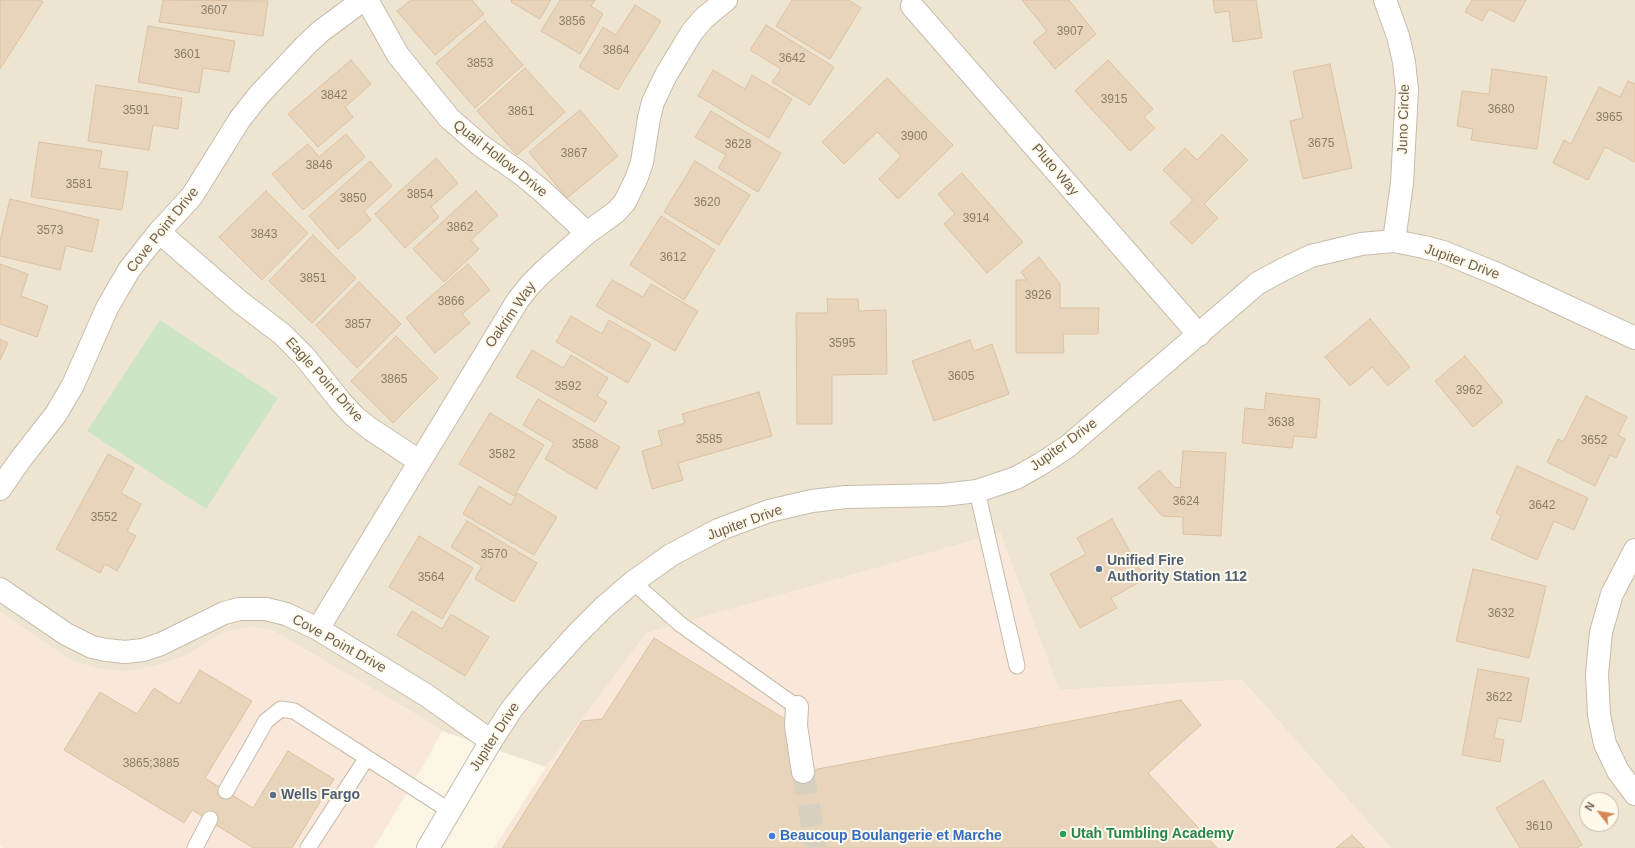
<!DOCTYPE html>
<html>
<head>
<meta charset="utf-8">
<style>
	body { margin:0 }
	#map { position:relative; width:1635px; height:848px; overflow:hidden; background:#faf5e5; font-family:Helvetica,sans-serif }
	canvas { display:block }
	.north { position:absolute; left:1579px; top:792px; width:40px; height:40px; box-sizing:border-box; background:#fdf9eb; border:1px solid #c5bbac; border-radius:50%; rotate:301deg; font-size:11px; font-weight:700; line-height:16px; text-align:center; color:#705f4d }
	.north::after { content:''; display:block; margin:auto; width:14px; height:18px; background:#d68958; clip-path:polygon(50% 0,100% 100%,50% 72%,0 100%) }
</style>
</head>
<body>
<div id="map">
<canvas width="1635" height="848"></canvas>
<div class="north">N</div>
</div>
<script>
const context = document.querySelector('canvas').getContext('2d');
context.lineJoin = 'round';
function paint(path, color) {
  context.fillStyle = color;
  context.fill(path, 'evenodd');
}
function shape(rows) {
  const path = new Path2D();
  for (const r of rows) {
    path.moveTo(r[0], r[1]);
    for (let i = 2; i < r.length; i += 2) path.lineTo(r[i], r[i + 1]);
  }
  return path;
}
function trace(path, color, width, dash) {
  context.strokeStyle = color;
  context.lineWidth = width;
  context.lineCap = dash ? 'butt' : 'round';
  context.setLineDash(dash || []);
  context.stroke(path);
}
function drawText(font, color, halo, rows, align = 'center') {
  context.font = font + ' Helvetica,sans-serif';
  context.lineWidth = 4;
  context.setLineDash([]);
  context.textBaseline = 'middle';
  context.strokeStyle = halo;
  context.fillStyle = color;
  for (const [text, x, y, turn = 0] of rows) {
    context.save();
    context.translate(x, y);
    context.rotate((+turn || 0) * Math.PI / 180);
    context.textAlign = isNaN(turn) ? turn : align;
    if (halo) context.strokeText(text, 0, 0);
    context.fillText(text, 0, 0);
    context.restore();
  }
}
paint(shape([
	[0,0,1635,0,1635,848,1391,848,1242,680,1059,690,1000,533,647,633,546,767,442,731,407,709,270,629,225,632,185,656,156,666,126,672,99,669,72,661,0,612],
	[1587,800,1611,800,1611,824,1587,824]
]), '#ede5d2');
paint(shape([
	[1000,533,1059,690,1242,680,1391,848,494,848,546,767,646,633],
	[0,612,72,661,99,669,126,672,156,666,185,656,225,632,250,627,270,629,407,709,442,731,427,759,374,848,3,848,0,846]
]), '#f9e8da');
paint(shape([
	[160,320,278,398,206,509,87,431]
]), '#cde5c5');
const building = shape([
	[0,0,39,0,43,2,0,69,0,0],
	[163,0,268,1,263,36,159,22,163,0],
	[411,0,472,0,484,14,435,55,397,11,411,0],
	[512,0,551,0,540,19,511,2,512,0],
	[560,0,595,0,591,6,603,14,580,54,541,31,560,0],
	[792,0,849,0,861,8,830,59,776,26,792,0],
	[1022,0,1069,0,1096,34,1055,69,1033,42,1047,31,1022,0],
	[1213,0,1256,0,1262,38,1233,42,1229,11,1215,13,1213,0],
	[1472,0,1526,0,1514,22,1489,9,1482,21,1465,12,1472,0],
	[635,5,661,21,618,90,579,67,603,27,616,35,635,5],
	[485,21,523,65,475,108,436,63,485,21],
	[766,25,834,67,810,105,772,82,781,69,750,50,766,25],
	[148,26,235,41,229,72,203,68,199,93,138,82,148,26],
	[351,60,371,84,345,107,353,117,318,147,288,114,351,60],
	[1108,60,1153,109,1144,117,1155,128,1130,151,1075,91,1108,60],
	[1330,64,1352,168,1303,179,1290,121,1303,118,1293,71,1330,64],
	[525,68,565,112,517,155,477,111,525,68],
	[1492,69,1547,77,1537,149,1471,140,1473,129,1457,126,1462,91,1489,94,1492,69],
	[713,70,745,89,752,75,792,99,769,138,698,96,713,70],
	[887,78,953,145,898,199,879,179,901,156,877,132,844,164,822,142,887,78],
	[1628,81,1635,84,1635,162,1605,147,1588,180,1553,163,1564,140,1571,144,1599,87,1620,97,1628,81],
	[96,85,182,98,178,129,153,125,149,150,88,141,96,85],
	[580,110,618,156,567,198,529,152,580,110],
	[711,111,781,153,758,192,718,168,726,155,695,137,711,111],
	[346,134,365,157,303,210,272,174,308,144,319,157,346,134],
	[1222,134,1248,160,1204,204,1218,218,1192,244,1170,223,1193,200,1163,170,1185,148,1197,160,1222,134],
	[39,142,102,151,99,168,128,172,122,210,31,197,39,142],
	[436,158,458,183,431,207,439,217,405,248,375,214,436,158],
	[370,161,392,186,364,211,371,220,338,249,309,216,370,161],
	[695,161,750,195,719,245,664,212,695,161],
	[962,173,1023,242,987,273,944,224,955,214,938,194,962,173],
	[266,191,308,233,262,280,219,237,266,191],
	[476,191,498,215,471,240,479,249,444,282,413,249,476,191],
	[10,199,99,220,92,252,66,246,60,270,0,256,0,241,10,199],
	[661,216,715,250,684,300,630,265,661,216],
	[313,235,356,278,312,323,269,281,313,235],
	[1039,257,1060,284,1060,308,1099,308,1098,334,1063,334,1064,353,1016,353,1016,280,1027,280,1021,272,1039,257],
	[0,264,28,274,21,296,48,306,37,337,0,324,0,264],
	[468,264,490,290,462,314,470,323,435,353,406,318,468,264],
	[612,280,643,297,651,284,698,311,675,351,596,306,612,280],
	[359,282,401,324,357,368,316,325,359,282],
	[827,299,858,299,859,311,886,310,887,374,832,375,832,424,797,424,796,313,828,313,827,299],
	[571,316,602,334,609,320,651,344,628,383,556,342,571,316],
	[1370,319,1410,367,1388,386,1372,367,1350,386,1325,357,1370,319],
	[396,336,438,378,393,423,351,381,396,336],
	[0,339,8,343,0,360,0,339],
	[970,340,974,351,992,344,1009,394,934,421,912,361,970,340],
	[532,350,563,368,571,355,608,378,597,396,607,402,595,422,516,377,532,350],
	[1465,356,1503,402,1473,427,1435,381,1465,356],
	[759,392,772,436,678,463,683,480,652,489,642,451,662,445,658,431,685,423,682,414,759,392],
	[1266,393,1320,399,1316,438,1294,436,1292,448,1242,443,1245,408,1264,410,1266,393],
	[1586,396,1627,417,1618,435,1625,439,1616,458,1610,455,1595,486,1547,462,1558,439,1563,442,1586,396],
	[538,399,620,447,596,489,545,459,554,443,523,425,538,399],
	[490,413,544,445,514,496,459,464,490,413],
	[1183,451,1226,453,1221,536,1183,534,1183,517,1162,516,1138,488,1159,470,1174,487,1180,488,1183,451],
	[108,454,134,468,121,493,141,504,127,531,136,536,117,571,105,564,100,573,56,549,108,454],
	[1517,466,1588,498,1574,530,1554,521,1537,560,1491,539,1501,516,1496,513,1517,466],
	[479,486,511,505,517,493,557,517,534,555,463,514,479,486],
	[1112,519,1145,579,1111,598,1117,608,1080,628,1050,574,1086,554,1077,538,1112,519],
	[467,521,537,563,514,602,475,579,482,566,451,547,467,521],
	[419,536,473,568,442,619,389,587,419,536],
	[1473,569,1546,586,1529,658,1456,641,1473,569],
	[412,611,442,629,451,614,489,637,465,676,397,635,412,611],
	[654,638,796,726,802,772,1181,700,1201,725,1148,773,1217,848,502,848,582,721,602,719,654,638],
	[1478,669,1529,678,1521,722,1498,718,1494,738,1504,740,1500,762,1462,755,1478,669],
	[200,670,252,701,205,778,253,808,288,751,334,779,292,848,253,848,192,810,184,823,64,750,100,692,137,714,154,688,179,704,200,670],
	[1543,780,1582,845,1577,848,1520,848,1496,808,1543,780],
	[1352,835,1365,848,1336,848,1352,835]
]);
paint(building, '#e7d4bb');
trace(building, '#ddc2a2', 1);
trace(shape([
	[803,772,816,848]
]), '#d8d0bf', 22, [22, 11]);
const service = shape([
	[977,491,1017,666],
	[633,582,680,624,797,707],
	[226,791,266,721,281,709,294,711,450,811],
	[195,848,210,819],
	[308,848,366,759]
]);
const pedestrian = shape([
	[797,707,796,726,803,772]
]);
const minor = shape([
	[367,0,398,55,449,118,480,145,520,173,541,190,587,233],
	[1385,0,1398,36,1404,62,1407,90,1402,183,1394,241],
	[912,6,1199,335],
	[159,232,240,302,282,334,304,356,341,402,354,416,369,428,419,461],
	[0,489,20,460,56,414,73,385,107,308,129,270,159,232,192,196,240,119,259,95,306,45,321,31,363,0],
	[1635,550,1612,594,1601,632,1597,674,1599,715,1605,744,1618,771,1635,794],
	[0,589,66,634,92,647,106,650,125,652,143,650,161,644,224,613,239,609,266,609,286,614,318,629,426,695,491,741],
	[318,629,518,300,530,285,544,271,587,233,616,212,625,202,637,177,642,162,649,118,653,102,666,75,692,32,704,18,726,0]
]);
const tertiary = shape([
	[428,848,491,741,511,710,531,685,576,635,604,607,633,582,671,555,718,530,769,511,812,501,846,497,943,495,977,491,1016,478,1039,465,1067,447,1258,283,1284,269,1311,256,1361,244,1394,241,1424,247,1443,252,1497,274,1635,338]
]);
trace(service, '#c7bcab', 17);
trace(pedestrian, '#c7bcab', 24);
trace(minor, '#c7bcab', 24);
trace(tertiary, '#c7bcab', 24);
trace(service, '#fff', 15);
trace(pedestrian, '#fff', 22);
trace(minor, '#fff', 22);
trace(tertiary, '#fff', 22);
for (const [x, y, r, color] of [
	[1099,569,4,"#5c6f8a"],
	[273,795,4,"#5c6f8a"],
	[1063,834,4,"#2e9e5b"],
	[772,836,4,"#3f7fe0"]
]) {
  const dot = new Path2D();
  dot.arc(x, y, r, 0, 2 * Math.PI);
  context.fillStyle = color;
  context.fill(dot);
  trace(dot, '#fdf9eb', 1.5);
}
drawText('12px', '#8e7c68', null, [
	["3607",214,11],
	["3856",572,22],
	["3907",1070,32],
	["3864",616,51],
	["3601",187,55],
	["3642",792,59],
	["3853",480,64],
	["3842",334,96],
	["3915",1114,100],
	["3680",1501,110],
	["3591",136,111],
	["3861",521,112],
	["3965",1609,118],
	["3900",914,137],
	["3675",1321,144],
	["3628",738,145],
	["3867",574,154],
	["3846",319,166],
	["3581",79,185],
	["3854",420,195],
	["3850",353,199],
	["3620",707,203],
	["3914",976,219],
	["3862",460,228],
	["3573",50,231],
	["3843",264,235],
	["3612",673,258],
	["3851",313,279],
	["3926",1038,296],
	["3866",451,302],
	["3857",358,325],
	["3595",842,344],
	["3605",961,377],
	["3865",394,380],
	["3592",568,387],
	["3962",1469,391],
	["3638",1281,423],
	["3585",709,440],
	["3652",1594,441],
	["3588",585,445],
	["3582",502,455],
	["3624",1186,502],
	["3642",1542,506],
	["3552",104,518],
	["3570",494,555],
	["3564",431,578],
	["3632",1501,614],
	["3622",1499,698],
	["3865;3885",151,764],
	["3610",1539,827]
]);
drawText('14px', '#705f4d', '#fdf9eb', [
	["Juno Circle",1404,119,-88],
	["Quail Hollow Drive",500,159,38],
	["Pluto Way",1055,170,49],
	["Cove Point Drive",163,230,-51],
	["Jupiter Drive",1462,262,20],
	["Oakrim Way",511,315,-55],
	["Eagle Point Drive",324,380,48],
	["Jupiter Drive",1064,445,-36],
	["Jupiter Drive",745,523,-20],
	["Cove Point Drive",339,644,29],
	["Jupiter Drive",495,737,-57]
]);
drawText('bold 14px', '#4e5e75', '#fdf9eb', [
	["Unified Fire",1107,561],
	["Authority Station 112",1107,577],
	["Wells Fargo",281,795]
], 'left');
drawText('bold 14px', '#27864d', '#fdf9eb', [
	["Utah Tumbling Academy",1071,834]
], 'left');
drawText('bold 14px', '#366cbe', '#fdf9eb', [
	["Beaucoup Boulangerie et Marche",780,836]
], 'left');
</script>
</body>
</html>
